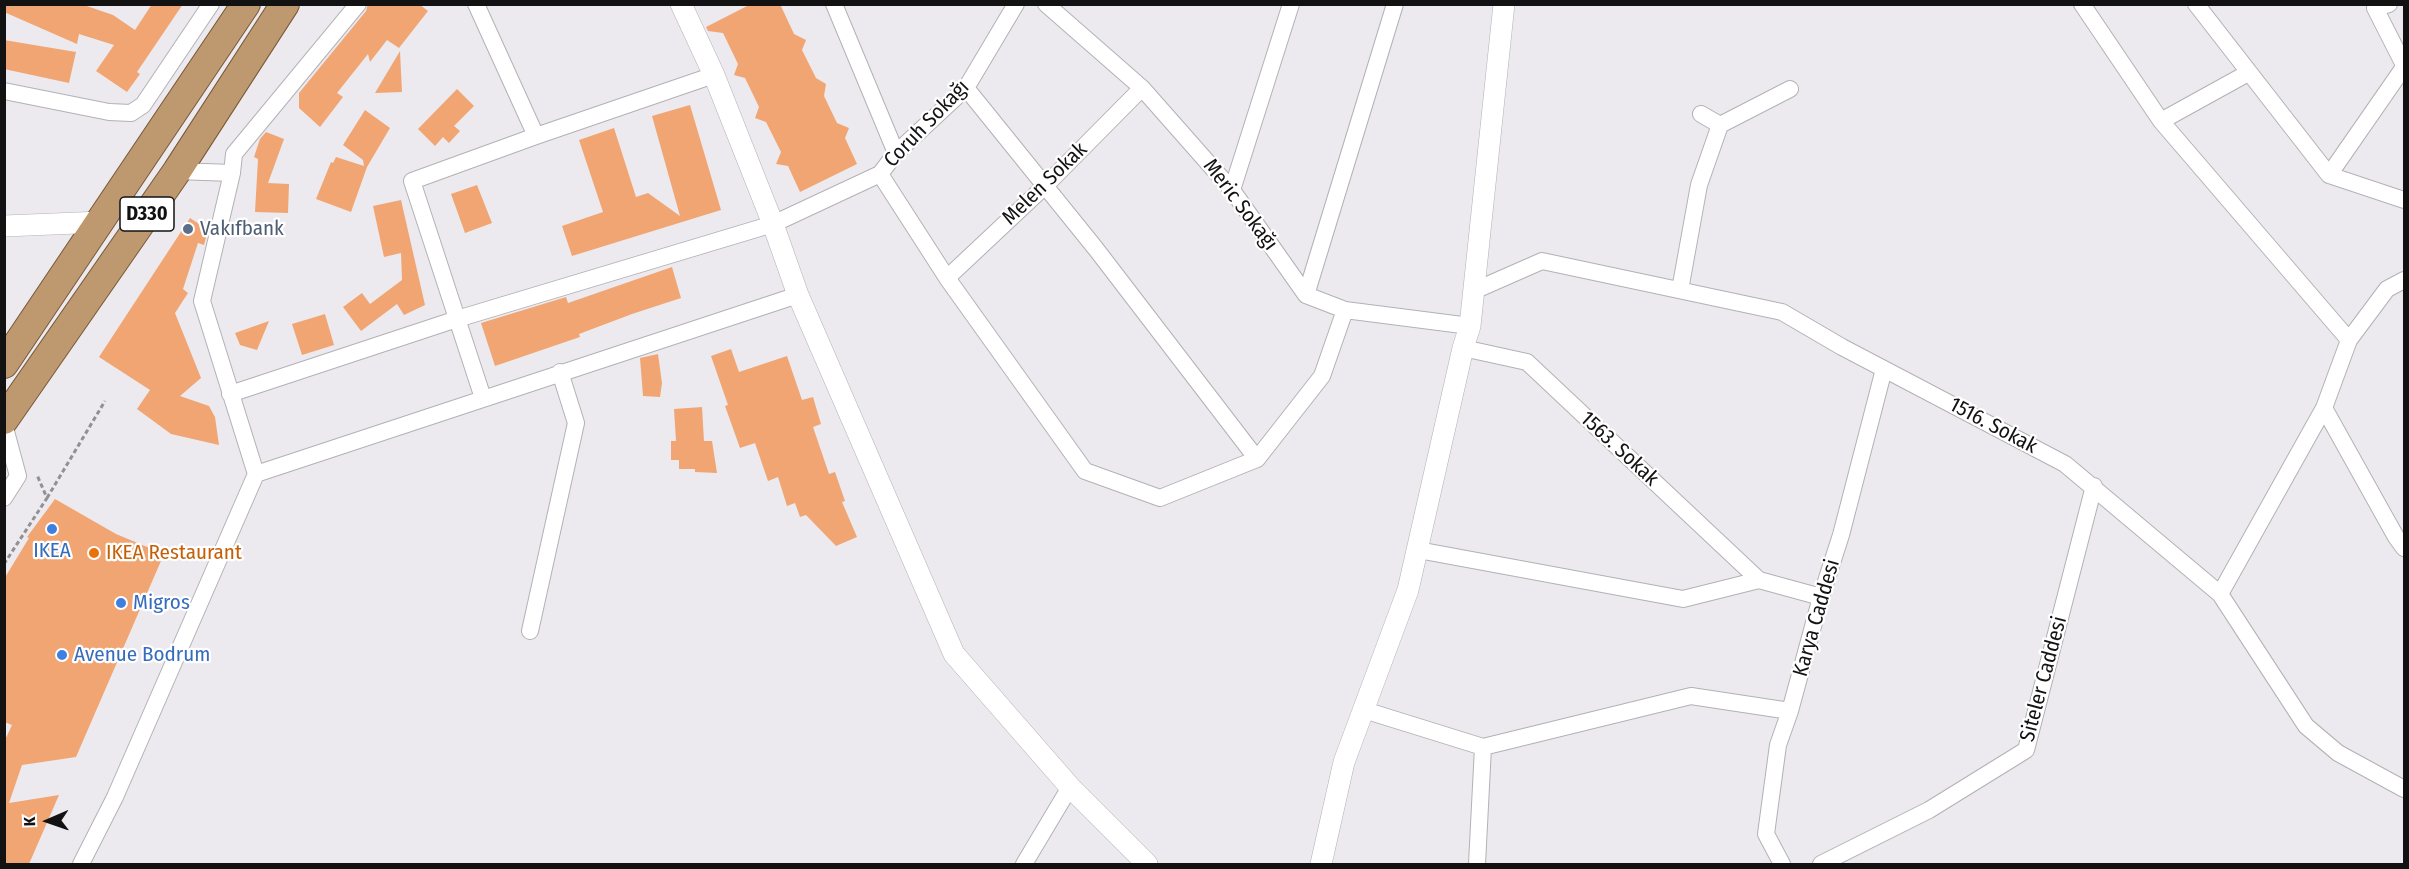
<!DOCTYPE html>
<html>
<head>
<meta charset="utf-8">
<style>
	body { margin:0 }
	#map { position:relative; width:2409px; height:869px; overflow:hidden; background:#eceaee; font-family:"Fira Sans Condensed",sans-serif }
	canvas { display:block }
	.frame { position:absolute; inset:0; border:6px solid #121213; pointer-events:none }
	.north { position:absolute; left:18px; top:791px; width:60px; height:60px; -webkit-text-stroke:4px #fff; paint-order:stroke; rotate:268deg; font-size:16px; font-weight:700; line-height:24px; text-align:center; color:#121213 }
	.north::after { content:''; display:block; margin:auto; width:21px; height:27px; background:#121213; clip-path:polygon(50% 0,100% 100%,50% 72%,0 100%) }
</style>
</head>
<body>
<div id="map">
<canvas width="2409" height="869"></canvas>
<div class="frame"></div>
<div class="north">K</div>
</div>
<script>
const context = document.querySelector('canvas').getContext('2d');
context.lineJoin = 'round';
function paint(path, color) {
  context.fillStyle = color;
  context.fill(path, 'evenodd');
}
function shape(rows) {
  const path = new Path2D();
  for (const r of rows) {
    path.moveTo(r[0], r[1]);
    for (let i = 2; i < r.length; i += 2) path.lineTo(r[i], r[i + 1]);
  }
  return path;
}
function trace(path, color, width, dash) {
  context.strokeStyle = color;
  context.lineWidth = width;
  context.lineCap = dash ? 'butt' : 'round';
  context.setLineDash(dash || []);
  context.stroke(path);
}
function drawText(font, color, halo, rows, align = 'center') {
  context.font = font + ' "Fira Sans Condensed",sans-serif';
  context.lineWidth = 4.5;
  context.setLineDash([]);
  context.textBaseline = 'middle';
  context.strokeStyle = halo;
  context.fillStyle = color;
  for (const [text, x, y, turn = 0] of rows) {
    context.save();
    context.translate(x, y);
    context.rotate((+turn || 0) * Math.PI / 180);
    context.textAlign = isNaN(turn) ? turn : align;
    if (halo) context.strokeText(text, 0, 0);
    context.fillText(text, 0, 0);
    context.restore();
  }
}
paint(shape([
	[4,4,81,4,113,15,135,30,152,4,183,4,137,72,140,74,127,92,96,71,114,45,79,34,77,44,4,12],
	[368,4,419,4,428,11,399,48,387,40,370,62,368,54,337,93,343,97,320,127,299,108,299,93,366,11],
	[751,4,780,4,794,34,806,40,802,50,816,78,826,84,824,96,837,123,849,128,845,138,857,164,800,192,788,166,776,164,781,152,766,122,755,118,759,107,745,78,734,75,738,64,723,33,708,31,706,27],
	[4,40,76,52,69,83,4,69],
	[400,51,402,92,375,93],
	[457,89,474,106,454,126,460,131,449,143,443,137,435,146,418,129],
	[690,105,721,210,572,256,562,226,603,212,579,140,614,128,636,197,648,193,680,216,652,116],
	[365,110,390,128,367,167,351,212,316,199,331,162,333,163,336,157,364,166,363,160,343,145],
	[266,132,284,139,268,183,289,184,288,213,255,212,258,159,254,157,260,139],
	[477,185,492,223,465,233,451,194],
	[401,200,425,305,404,315,397,304,361,331,343,307,362,293,370,304,402,280,401,253,384,257,373,206],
	[190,218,208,230,204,245,198,243,183,289,188,293,175,313,201,378,180,396,209,406,215,417,219,445,171,434,137,409,150,390,99,357],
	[672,267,681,298,632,314,579,334,580,337,495,366,481,323,566,297,568,303],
	[325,314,334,345,302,355,292,324],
	[269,321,257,350,240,345,235,333],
	[731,349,739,372,787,356,802,400,813,397,821,424,813,427,829,474,835,472,845,501,842,502,857,537,836,546,806,515,800,517,795,503,787,506,778,477,768,481,755,443,740,448,725,406,728,405,711,356],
	[658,354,662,383,660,397,643,396,640,358],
	[702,407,704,441,712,441,717,473,695,472,695,469,679,469,679,460,671,460,671,441,676,441,674,409],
	[55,499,116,534,164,554,76,757,22,765,9,803,59,795,29,864,4,864,4,742,12,725,4,722,4,579,29,538,27,537]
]), '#f1a573');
const minor = shape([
	[476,4,536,136],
	[834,4,896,153],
	[1046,4,1142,88,1232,190,1306,295,1345,310,1470,326],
	[2082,4,2161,121,2349,340],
	[2196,4,2329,175,2404,200],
	[2389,4,2375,8,2404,65],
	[966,88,1096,249,1257,459],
	[4,91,109,112,131,113,143,105,211,4],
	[1701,114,1720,125],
	[2161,121,2248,73],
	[177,171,232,173,234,154,358,4],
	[880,174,947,278,1085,471,1160,498,1257,459,1322,376,1345,310],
	[2329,175,2404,67],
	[1232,190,1291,4],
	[947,278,1045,186,1142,88],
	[1476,290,1542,261,1782,312,1842,347,2065,464,2220,594,2306,726,2338,753,2404,789],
	[1680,290,1699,185,1720,125,1790,89],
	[1306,295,1395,4],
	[1463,348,1527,362,1759,580],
	[230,394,457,319,773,224,880,174,896,153,966,88,1016,4],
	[483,398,412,181,536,136,714,75],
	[2324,408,2396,537,2404,548],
	[4,424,18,476,4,498],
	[256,474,798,295],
	[1418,550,1683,599,1759,580,1821,597],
	[2220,594,2324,408,2349,340,2387,289,2404,280],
	[530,631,576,423,560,372],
	[1364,710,1483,747,1691,696,1790,711],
	[81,864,115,797,256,474,202,301,232,173],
	[1024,864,1070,787],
	[1477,864,1483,747],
	[1782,864,1766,834,1778,745,1790,711,1821,597,1841,535,1884,369],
	[1821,864,1929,810,2026,750,2094,486]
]);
const tertiary = shape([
	[681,4,714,75,773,224,798,295,954,654,1070,787,1147,864],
	[4,226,102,222],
	[1321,864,1344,762,1408,590,1463,348,1470,326,1504,4]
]);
const trunk = shape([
	[4,364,246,4],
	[4,420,177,171,285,4]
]);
trace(minor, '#b3b1b5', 18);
trace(tertiary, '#b3b1b5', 22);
trace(trunk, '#775837', 30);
trace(shape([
	[47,498,105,401],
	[4,564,47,498,37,475]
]), '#919093', 3, [4.5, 3]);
trace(minor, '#fff', 16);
trace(tertiary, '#fff', 21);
trace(trunk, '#be986f', 28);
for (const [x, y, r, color] of [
	[188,229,6,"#5c6f8a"],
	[52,529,6,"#3f7fe0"],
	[94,553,6,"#e8710a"],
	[121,603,6,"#3f7fe0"],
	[62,655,6,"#3f7fe0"]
]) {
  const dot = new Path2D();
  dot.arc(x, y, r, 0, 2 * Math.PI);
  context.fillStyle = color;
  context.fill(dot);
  trace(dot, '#fff', 2);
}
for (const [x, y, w] of [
	[147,214,54]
]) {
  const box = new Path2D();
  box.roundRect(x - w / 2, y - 17, w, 34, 4.5);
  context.fillStyle = '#fff';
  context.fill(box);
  trace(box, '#121213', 1.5);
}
drawText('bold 20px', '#121213', null, [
	["D330",147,214]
]);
drawText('21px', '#121213', '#fff', [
	["Coruh Sokağı",927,124,-46],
	["Melen Sokak",1045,184,-44],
	["Meric Sokağı",1240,205,53],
	["1516. Sokak",1993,426,28],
	["1563. Sokak",1619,449,43],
	["Karya Caddesi",1817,618,-74],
	["Siteler Caddesi",2044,679,-75]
]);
drawText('21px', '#4e5e75', '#fff', [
	["Vakıfbank",200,229]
], 'left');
drawText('21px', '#366cbe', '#fff', [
	["IKEA",52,551,"center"],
	["Migros",133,603],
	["Avenue Bodrum",74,655]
], 'left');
drawText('21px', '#c56008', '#fff', [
	["IKEA Restaurant",106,553]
], 'left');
</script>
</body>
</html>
